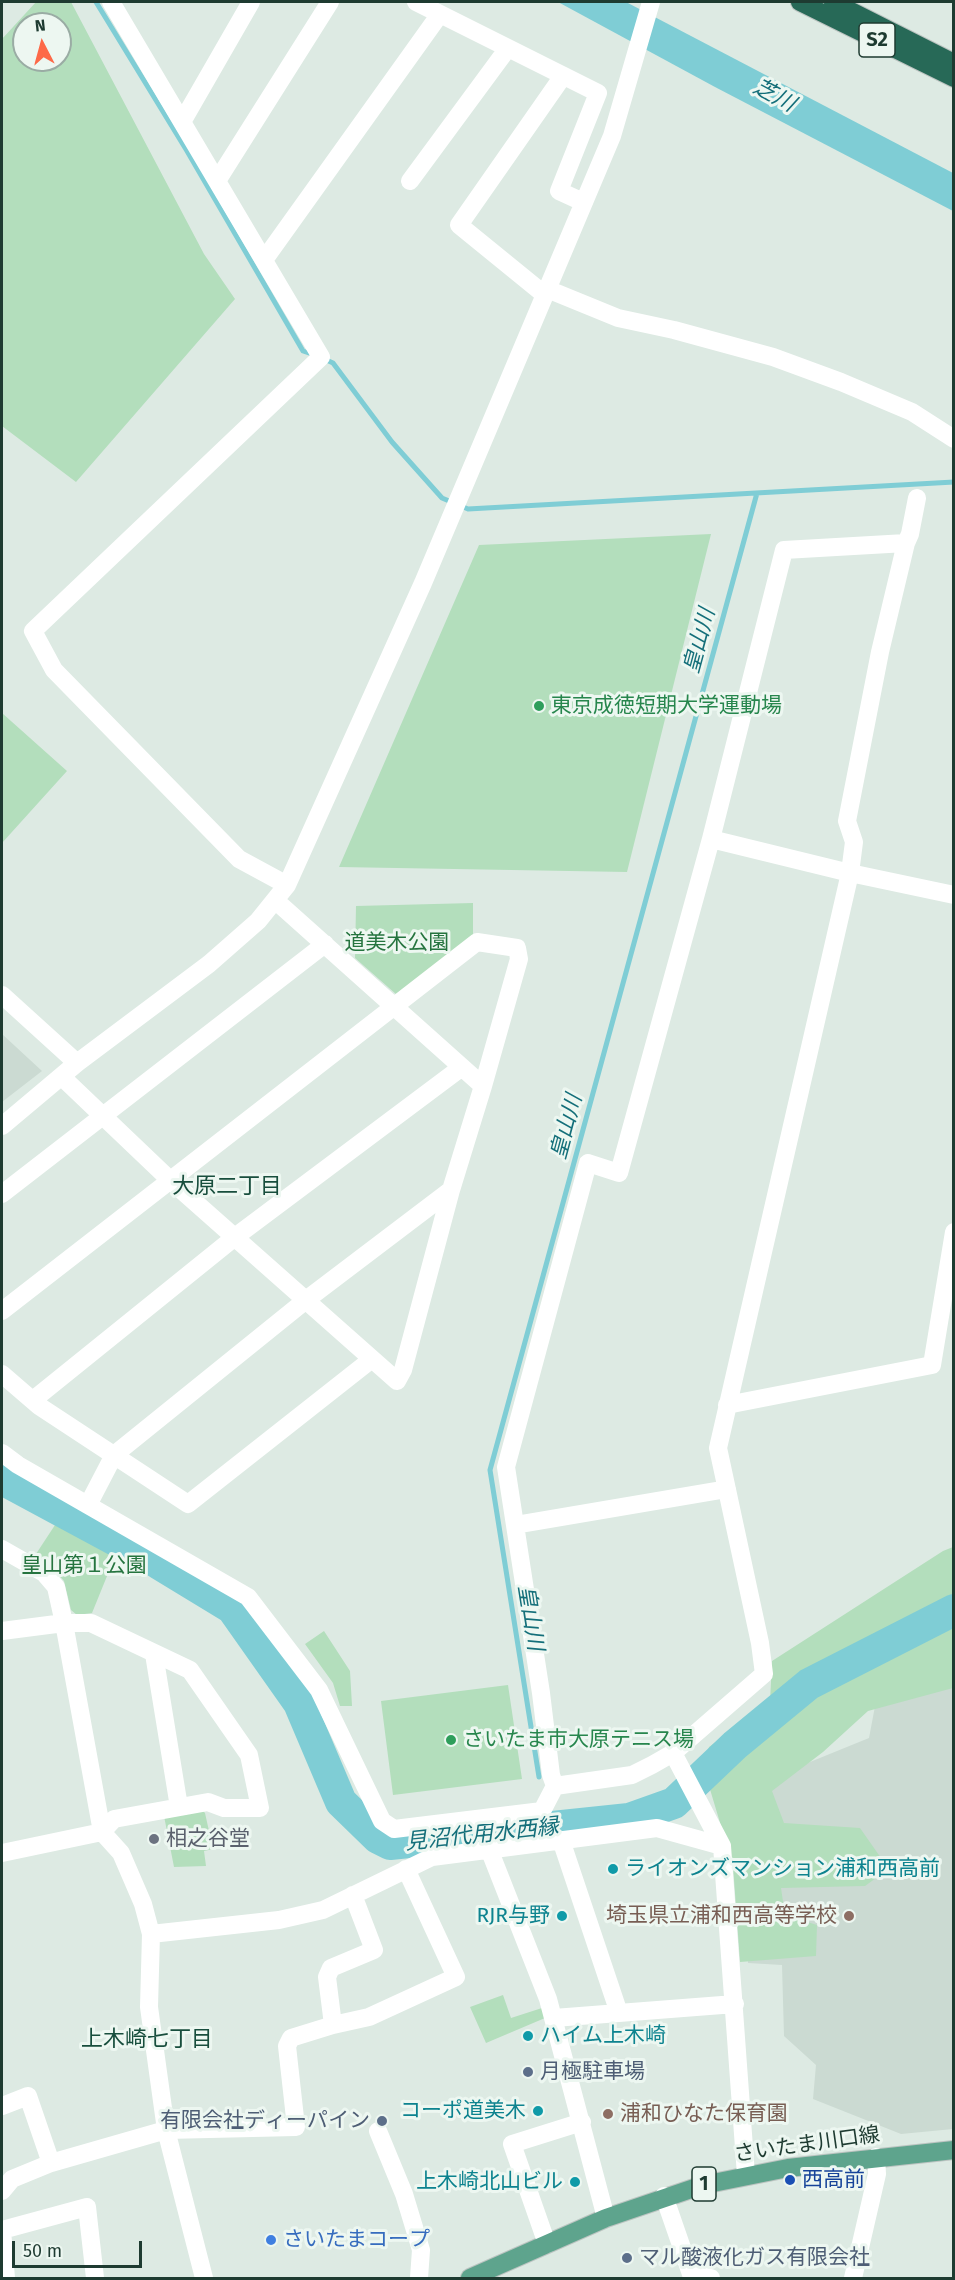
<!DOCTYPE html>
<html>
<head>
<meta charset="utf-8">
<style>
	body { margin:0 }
	#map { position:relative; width:955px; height:2280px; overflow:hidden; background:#ddeae3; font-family:"Fira Sans",sans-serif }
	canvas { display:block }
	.frame { position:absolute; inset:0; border:3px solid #1e3b31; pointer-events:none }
	.north { position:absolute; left:12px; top:12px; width:60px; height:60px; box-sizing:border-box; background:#edf7f1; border:2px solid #9aaca4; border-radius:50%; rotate:354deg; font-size:16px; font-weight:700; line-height:24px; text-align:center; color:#1e3b31 }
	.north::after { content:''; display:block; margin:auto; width:21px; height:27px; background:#fd6948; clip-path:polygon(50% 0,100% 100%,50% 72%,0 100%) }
	.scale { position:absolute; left:12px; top:2241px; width:130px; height:27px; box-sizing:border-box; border:3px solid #1e3b31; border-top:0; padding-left:8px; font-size:18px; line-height:21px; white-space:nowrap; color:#1e3b31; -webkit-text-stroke:4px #edf7f1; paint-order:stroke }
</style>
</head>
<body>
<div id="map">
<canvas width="955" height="2280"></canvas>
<div class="frame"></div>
<div class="north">N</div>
<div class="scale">50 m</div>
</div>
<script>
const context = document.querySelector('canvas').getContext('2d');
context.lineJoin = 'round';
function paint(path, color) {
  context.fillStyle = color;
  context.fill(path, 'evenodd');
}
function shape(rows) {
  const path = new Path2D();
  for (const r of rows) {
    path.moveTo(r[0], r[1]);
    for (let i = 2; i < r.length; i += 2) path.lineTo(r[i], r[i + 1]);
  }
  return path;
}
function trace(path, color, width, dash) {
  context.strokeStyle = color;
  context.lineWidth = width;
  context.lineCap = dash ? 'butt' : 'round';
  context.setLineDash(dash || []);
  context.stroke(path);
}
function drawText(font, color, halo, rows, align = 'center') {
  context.font = font + ' "Fira Sans","Noto Sans JP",sans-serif';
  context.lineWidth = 6;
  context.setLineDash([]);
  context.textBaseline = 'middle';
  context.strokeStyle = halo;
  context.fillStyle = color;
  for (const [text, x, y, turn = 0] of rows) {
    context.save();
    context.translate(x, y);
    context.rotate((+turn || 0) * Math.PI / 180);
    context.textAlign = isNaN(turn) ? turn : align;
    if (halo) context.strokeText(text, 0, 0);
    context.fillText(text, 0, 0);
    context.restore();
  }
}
paint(shape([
	[2,1034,42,1071,2,1102],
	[953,1678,953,2129,901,2134,813,2099,816,2065,784,2036,782,1965,748,1963,742,1870,719,1799,869,1738,876,1701]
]), '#cbdad2');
paint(shape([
	[36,2,71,2,204,254,235,299,76,482,2,426,2,39],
	[24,24,60,24,60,60,24,60],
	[711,534,627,872,339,867,479,545],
	[2,713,67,771,2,843],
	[473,903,473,936,397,995,355,958,356,906],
	[55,1525,116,1554,92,1613,77,1615,71,1610,64,1581,53,1569,34,1557],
	[953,1547,953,1688,868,1711,823,1752,772,1791,784,1823,860,1828,881,1858,876,1878,865,1886,781,1888,785,1915,817,1925,816,1956,740,1962,733,1866,703,1766,709,1747,770,1702,772,1661,943,1551],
	[324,1631,350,1671,352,1706,340,1706,333,1683,305,1644],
	[508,1685,522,1779,393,1795,381,1701],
	[201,1809,205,1813,213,1849,204,1851,206,1866,174,1867,164,1816],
	[503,1995,511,2018,542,2008,545,2018,486,2043,470,2007]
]), '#b3debc');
paint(shape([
	[558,2,626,2,953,173,953,211,715,87]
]), '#7fcdd5');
trace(shape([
	[96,2,187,151,303,351,312,354],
	[324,359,333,363,392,442,442,498,468,509,954,482],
	[539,1777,490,1470,757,493]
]), '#7fcdd5', 5);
trace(shape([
	[2,1479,158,1563,232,1608,299,1703,341,1802,378,1838,390,1844,629,1819,674,1803,735,1745,809,1684,954,1610]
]), '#7fcdd5', 32);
const major = shape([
	[470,2278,606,2218,703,2185,788,2168,954,2150]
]);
const highway = shape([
	[800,2,954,78],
	[833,2,954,63]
]);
trace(major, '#bcc4c1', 20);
trace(highway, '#bcc4c1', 20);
trace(shape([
	[111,2,321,357,33,631,54,670,239,859,287,885],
	[416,2,598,93,559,191,583,202],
	[182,122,251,2],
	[217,181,330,2],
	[410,181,508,48],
	[264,260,440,14],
	[547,289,618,318,674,330,773,357,841,382,912,412,954,439],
	[545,295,459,225,563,76],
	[906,543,880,652,847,821,854,842,850,873,718,1448,760,1643,764,1674,673,1753,652,1765,632,1775,555,1786,551,1775,541,1693,506,1467,588,1163,619,1173,711,839,784,550,906,543,910,534,917,498],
	[711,839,850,873,954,895],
	[2,995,77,1063],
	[62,1077,170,1180,397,1381,403,1370,451,1190,483,1086,276,901],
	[2,1126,77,1063,209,964,258,921,287,885,423,583,612,136,651,2],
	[2,1194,325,944],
	[2,1311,477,942,517,948,519,959,483,1086],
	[2,1374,39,1406,188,1504,372,1359],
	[33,1400,235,1237,462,1067],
	[727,1405,932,1365,954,1232],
	[2,1453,18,1465,248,1597,319,1690,382,1821,394,1829,542,1811,555,1786],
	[88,1505,114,1455,306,1300,451,1190],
	[515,1525,727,1489],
	[2,1549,44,1573,56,1587,64,1623,102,1832,114,1819,208,1802,224,1808,260,1808,249,1755,190,1670,91,1623,64,1623,2,1631],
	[154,1654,179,1807],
	[673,1753,722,1846,746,2175],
	[561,1840,619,2013],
	[489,1849,548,1999,606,2218],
	[2,1853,102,1832,121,1853,143,1904,151,1934,149,2007,166,2130,204,2278],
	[151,1934,279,1920,323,1910,432,1857,657,1828,722,1846],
	[554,2018,735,2004],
	[333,2025,327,1977,331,1968,374,1950,353,1895],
	[2,2106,28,2096,51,2163],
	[378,2131,404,2194,421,2250,419,2278],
	[2,2191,12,2179,51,2163,166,2130,296,2127,287,2046,291,2038,333,2025,369,2017,456,1977,406,1869],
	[664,2196,691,2274,711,2278],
	[547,2244,512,2144,582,2122],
	[6,2278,2,2230,87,2207,95,2278],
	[853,2278,877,2174,876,2157]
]), '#fff', 18);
trace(major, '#5ea48d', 18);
trace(highway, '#276957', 18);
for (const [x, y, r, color] of [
	[539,706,6,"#2e9e5b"],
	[451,1740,6,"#2e9e5b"],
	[154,1839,6,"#6b7280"],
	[613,1869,6,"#0f9aa8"],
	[562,1916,6,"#0f9aa8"],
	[849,1916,6,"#8d6e63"],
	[528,2036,6,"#0f9aa8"],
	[528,2072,6,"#5c6f8a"],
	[538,2111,6,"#0f9aa8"],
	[608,2114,6,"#8d6e63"],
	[382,2121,6,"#5c6f8a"],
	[790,2180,6,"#1a4fb4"],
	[575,2182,6,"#0f9aa8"],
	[271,2240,6,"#3f7fe0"],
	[627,2258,6,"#5c6f8a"]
]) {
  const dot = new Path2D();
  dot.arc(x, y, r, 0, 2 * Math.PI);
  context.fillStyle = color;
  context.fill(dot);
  trace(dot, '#edf7f1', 2);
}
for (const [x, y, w] of [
	[877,40,36],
	[704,2184,24]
]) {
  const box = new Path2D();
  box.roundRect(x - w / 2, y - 17, w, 34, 4.5);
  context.fillStyle = '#edf7f1';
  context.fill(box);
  trace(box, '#1e3b31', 1.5);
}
drawText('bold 20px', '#1e3b31', null, [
	["S2",877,40],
	["1",704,2184]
]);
drawText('21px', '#27864d', '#edf7f1', [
	["東京成徳短期大学運動場",551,706],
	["さいたま市大原テニス場",463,1740]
], 'left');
drawText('21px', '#25743f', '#edf7f1', [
	["道美木公園",397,943],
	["皇山第１公園",84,1566]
]);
drawText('21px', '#5b616d', '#edf7f1', [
	["相之谷堂",166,1839]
], 'left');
drawText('21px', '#0d838f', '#edf7f1', [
	["ライオンズマンション浦和西高前",625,1869,"left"],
	["RJR与野",550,1916],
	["ハイム上木崎",540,2036,"left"],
	["コーポ道美木",526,2111],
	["上木崎北山ビル",563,2182]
], 'right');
drawText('21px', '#785e54', '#edf7f1', [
	["埼玉県立浦和西高等学校",837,1916],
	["浦和ひなた保育園",620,2114,"left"]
], 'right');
drawText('21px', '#4e5e75', '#edf7f1', [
	["月極駐車場",540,2072],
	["有限会社ディーパイン",370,2121,"right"],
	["マル酸液化ガス有限会社",639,2258]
], 'left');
drawText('21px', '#1e3b31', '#edf7f1', [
	["さいたま川口線",807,2145,-8]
]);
drawText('21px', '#164399', '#edf7f1', [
	["西高前",802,2180]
], 'left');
drawText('21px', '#366cbe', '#edf7f1', [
	["さいたまコープ",283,2240]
], 'left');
drawText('italic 22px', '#146f7a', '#edf7f1', [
	["芝川",774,96,28],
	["皇山川",700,641,-75],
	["皇山川",567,1127,-75],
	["皇山川",530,1618,81],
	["見沼代用水西縁",482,1835,-6]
]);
drawText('22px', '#184e3d', '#edf7f1', [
	["大原二丁目",227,1187],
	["上木崎七丁目",147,2040]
]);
</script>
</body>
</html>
